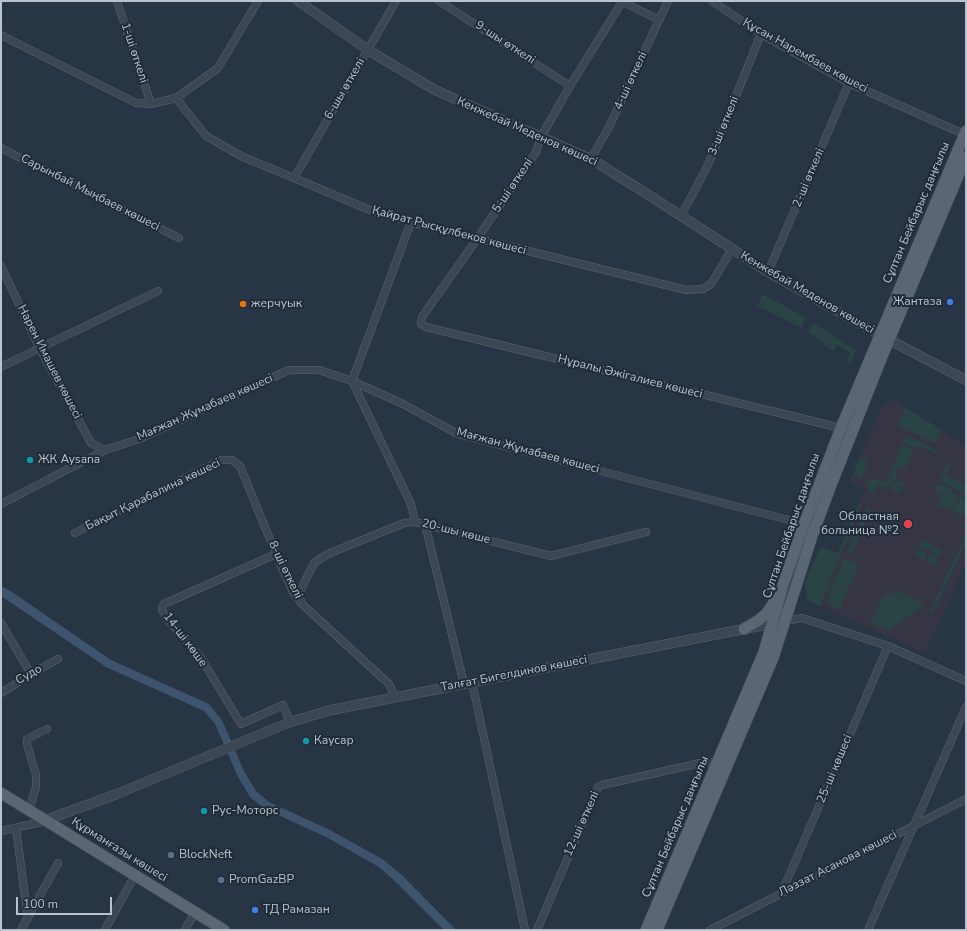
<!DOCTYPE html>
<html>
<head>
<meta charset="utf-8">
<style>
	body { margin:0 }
	#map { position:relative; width:967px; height:931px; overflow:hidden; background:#283544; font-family:"Nunito Sans",sans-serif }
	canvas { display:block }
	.frame { position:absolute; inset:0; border:2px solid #bac2cd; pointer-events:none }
	.scale { position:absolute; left:16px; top:897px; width:96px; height:18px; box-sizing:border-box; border:2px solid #bac2cd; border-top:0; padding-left:5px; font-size:12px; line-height:14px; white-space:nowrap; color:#bac2cd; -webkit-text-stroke:3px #212c39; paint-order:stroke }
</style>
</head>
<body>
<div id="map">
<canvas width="967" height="931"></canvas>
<div class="frame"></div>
<div class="scale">100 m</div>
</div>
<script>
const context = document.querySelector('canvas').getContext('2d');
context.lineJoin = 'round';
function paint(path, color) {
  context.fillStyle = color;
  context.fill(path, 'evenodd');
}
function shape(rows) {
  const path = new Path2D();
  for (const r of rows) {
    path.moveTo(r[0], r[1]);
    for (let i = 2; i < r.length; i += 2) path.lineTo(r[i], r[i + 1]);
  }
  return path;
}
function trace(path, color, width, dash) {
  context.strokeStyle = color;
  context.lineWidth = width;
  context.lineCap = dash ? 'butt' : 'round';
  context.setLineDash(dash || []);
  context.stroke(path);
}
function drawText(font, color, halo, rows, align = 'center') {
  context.font = font + ' "Nunito Sans",sans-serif';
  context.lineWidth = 4;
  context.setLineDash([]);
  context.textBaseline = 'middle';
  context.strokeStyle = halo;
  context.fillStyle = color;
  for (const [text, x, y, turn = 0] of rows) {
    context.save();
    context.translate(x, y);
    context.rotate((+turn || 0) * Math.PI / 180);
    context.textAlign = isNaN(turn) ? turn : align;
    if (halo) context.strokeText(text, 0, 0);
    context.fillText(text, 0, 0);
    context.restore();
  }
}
paint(shape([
	[893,399,966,445,966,564,925,653,807,600,805,582,821,546,838,553,865,489,849,482,882,406]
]), '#363544');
paint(shape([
	[763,294,806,318,801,328,757,306],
	[813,322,856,351,851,363,846,360,850,353,837,345,833,351,808,332],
	[906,408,942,430,935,444,899,426,898,423],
	[908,436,937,450,940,455,919,446,915,448,903,443,906,437],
	[902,444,914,450,906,468,901,467,898,469,896,472,897,478,887,488,877,484,873,493,869,492,870,489,866,487,870,480,875,479,886,483],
	[860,458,868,462,861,478,853,475],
	[947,463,951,465,946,476,966,485,966,499,962,492,939,481],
	[898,480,905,483,900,494,889,489],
	[938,483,954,490,953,492,938,496,937,493,934,492],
	[952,493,958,496,952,511,938,505,940,500,939,498],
	[961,494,966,502,966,513,964,517,953,511],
	[859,502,862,505,821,604,821,607,807,600,805,582,821,546,838,553],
	[866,508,869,508,871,510,852,554,848,554,847,552],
	[966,534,966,543,933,613,929,612],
	[922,541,932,545,929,550,927,550,927,551,919,547],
	[933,546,943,551,940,557,932,554,933,552,931,551],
	[918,549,926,553,925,554,927,555,925,560,915,556],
	[931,555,939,559,936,566,926,561,929,556,931,557],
	[844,559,847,559,856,563,858,567,842,603,843,611,826,603],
	[896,591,921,602,924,607,923,610,920,608,889,630,873,625,872,619,884,594,889,595,893,594]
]), '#2a4345');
paint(shape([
	[1,586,12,592,111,660,209,704,222,720,244,771,256,791,269,802,330,830,384,860,404,877,456,930,444,930,398,884,379,867,326,837,265,809,250,797,237,775,215,724,204,711,106,667,1,596]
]), '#3e536d');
const minor = shape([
	[117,1,151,104],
	[439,1,570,86],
	[621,1,659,20],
	[712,1,761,34,849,83,966,135],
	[622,2,570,86,541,137,536,152,477,239,422,317,421,324,426,327,841,428],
	[1,35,136,103,151,104,176,98,218,68,258,1],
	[176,98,206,136,243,157,294,178,370,210,411,222,686,290,703,289,711,284,732,249],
	[1,148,179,238],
	[591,159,610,125,668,1],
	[294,178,396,1],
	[681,216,708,165,761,34],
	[411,222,352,381,411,504,415,522],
	[1,266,40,349,91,443,105,450],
	[768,272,849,83],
	[1,367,158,291],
	[1,504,105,450,139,439,289,370,319,370,352,381,403,404,458,434,804,524],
	[425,524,464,684],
	[75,533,221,460,232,460,240,466,276,554,293,592,302,604,389,684,395,697],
	[276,554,164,604,162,607,162,610,168,620,201,658,241,724,283,705,290,722],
	[301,601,299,594,308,575,315,562,328,554,404,523,415,522,551,556,646,532],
	[785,621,802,618,888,646,966,681],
	[1,623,31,674],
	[472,682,525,930],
	[1,693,31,674,58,659],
	[29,810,36,787,36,775,27,744,27,739,47,729],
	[16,828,28,919],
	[1,831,46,821],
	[782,892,888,646],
	[21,930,58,863],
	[105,930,135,875],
	[185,930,195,912],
	[537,930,598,787,602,785,705,762,718,763],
	[710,930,966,799],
	[868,930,966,707]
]);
const tertiary = shape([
	[298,1,368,50,435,90,591,159,644,192,768,272,880,335,966,380],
	[46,820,117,794,290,722,331,710,785,621]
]);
const primary = shape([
	[744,629,759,620,766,614,776,600],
	[1,793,224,930],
	[646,930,764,652,783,585,804,524,841,428,966,131],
	[657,930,773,658,812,536,831,485,883,354,966,157]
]);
trace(minor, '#5b6571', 8);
trace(tertiary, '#5b6571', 10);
trace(primary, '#46505d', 12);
trace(minor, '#3d4753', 7);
trace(tertiary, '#3d4753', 9);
trace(primary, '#5b6673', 11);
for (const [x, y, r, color] of [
	[950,302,4,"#3f7fe0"],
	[243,304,4,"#e8710a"],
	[30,460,4,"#0f9aa8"],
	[908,524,5,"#e0444e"],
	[306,741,4,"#0f9aa8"],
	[204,811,4,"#0f9aa8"],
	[171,855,4,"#5c6f8a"],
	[221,880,4,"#5c6f8a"],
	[255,910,4,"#3f7fe0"]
]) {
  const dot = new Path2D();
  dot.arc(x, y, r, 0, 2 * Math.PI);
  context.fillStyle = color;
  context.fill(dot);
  trace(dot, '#212c39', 1.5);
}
drawText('12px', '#bac2cd', '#212c39', [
	["9-шы өткелі",505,43,33],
	["1-ші өткелі",134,53,72],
	["Құсан Нарембаев көшесі",805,56,29],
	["4-ші өткелі",631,81,-65],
	["6-шы өткелі",345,89,-60],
	["3-ші өткелі",724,126,-68],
	["Кенжебай Меденов көшесі",527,132,24],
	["2-ші өткелі",809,178,-67],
	["5-ші өткелі",513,186,-56],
	["Сарынбай Мыңбаев көшесі",90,193,27],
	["Сұлтан Бейбарыс даңғылы",917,213,-67],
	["Қайрат Рысқұлбеков көшесі",449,231,15],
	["Кенжебай Меденов көшесі",807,293,30],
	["Нарен Имашев көшесi",49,362,63],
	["Нұралы Әжiгалиев көшесi",630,377,14],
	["Мағжан Жұмабаев көшесі",205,408,-24],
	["Мағжан Жұмабаев көшесі",528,451,15],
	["Бақыт Қарабалина көшесі",153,495,-26],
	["Сұлтан Бейбарыс даңғылы",792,526,-71],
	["20-шы көше",456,532,14],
	["8-ші өткелі",285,570,64],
	["14-ші көше",185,640,53],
	["Талғат Бигелдинов көшесі",514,674,-11],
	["Судо",29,675,-30],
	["25-ші көшесі",835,769,-67],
	["12-ші өткелі",582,824,-66],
	["Сұлтан Бейбарыс даңғылы",676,827,-67],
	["Құрманғазы көшесі",119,850,32],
	["Ләззат Асанова көшесі",838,864,-27]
]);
drawText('12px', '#bac2cd', '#212c39', [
	["Жантаза",942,302,"right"],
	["жерчуык",251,304],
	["ЖК Aysana",38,460],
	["Областная",899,517,"right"],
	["больница №2",899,531,"right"],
	["Каусар",314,741],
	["Рус-Моторс",212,811],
	["BlockNeft",179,855],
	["PromGazBP",229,880],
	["ТД Рамазан",263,910]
], 'left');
</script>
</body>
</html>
